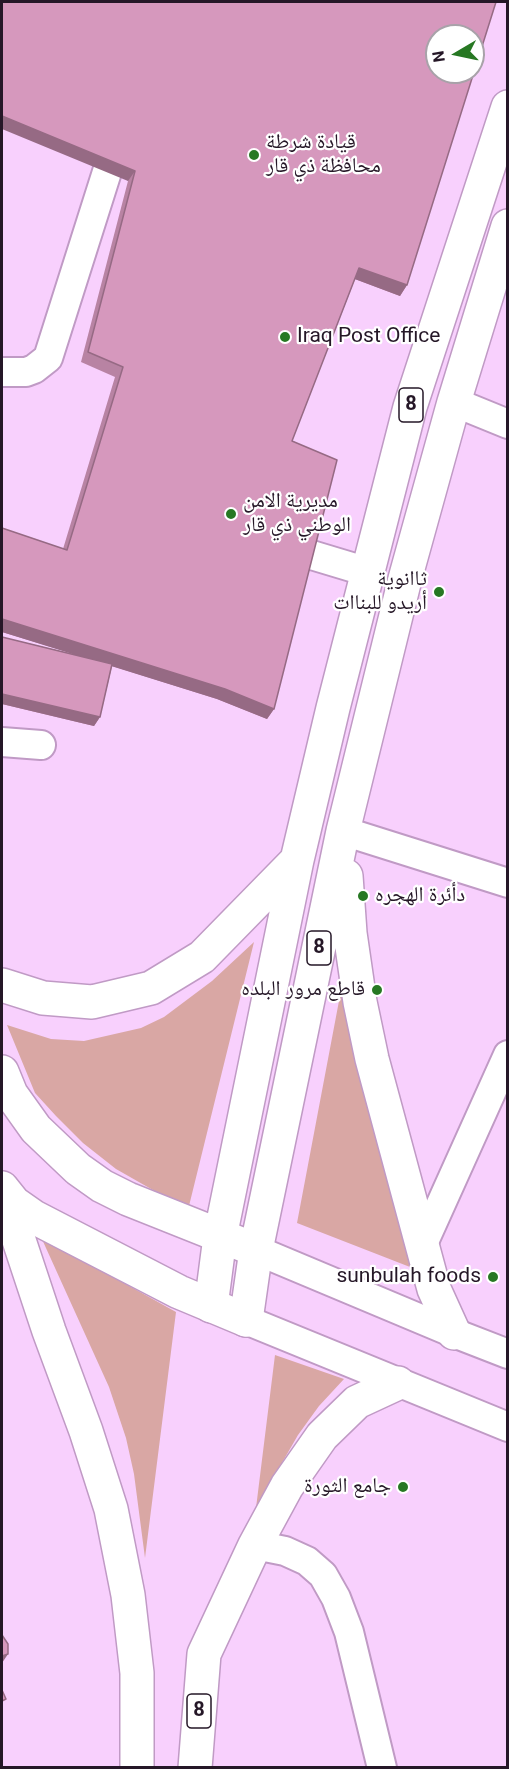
<!DOCTYPE html>
<html>
<head>
<meta charset="utf-8">
<style>
	body { margin:0 }
	#map { position:relative; width:509px; height:1769px; overflow:hidden; background:#f8d0fd; font-family:Roboto,sans-serif }
	canvas { display:block }
	.frame { position:absolute; inset:0; border:3px solid #251727; pointer-events:none }
	.north { position:absolute; left:425px; top:24px; width:60px; height:60px; box-sizing:border-box; background:#fff; border:2px solid #a8a2a9; border-radius:50%; rotate:261deg; font-size:16px; font-weight:700; line-height:24px; text-align:center; color:#251727 }
	.north::after { content:''; display:block; margin:auto; width:21px; height:27px; background:#277823; clip-path:polygon(50% 0,100% 100%,50% 72%,0 100%) }
</style>
</head>
<body>
<div id="map">
<canvas width="509" height="1769"></canvas>
<div class="frame"></div>
<div class="north">N</div>
</div>
<script>
const context = document.querySelector('canvas').getContext('2d');
context.lineJoin = 'round';
function paint(path, color) {
  context.fillStyle = color;
  context.fill(path, 'evenodd');
}
function shape(rows) {
  const path = new Path2D();
  for (const r of rows) {
    path.moveTo(r[0], r[1]);
    for (let i = 2; i < r.length; i += 2) path.lineTo(r[i], r[i + 1]);
  }
  return path;
}
function trace(path, color, width, dash) {
  context.strokeStyle = color;
  context.lineWidth = width;
  context.lineCap = dash ? 'butt' : 'round';
  context.setLineDash(dash || []);
  context.stroke(path);
}
function drawText(font, color, halo, rows, align = 'center') {
  context.font = font + ' Roboto,"Noto Naskh Arabic",sans-serif';
  context.lineWidth = 4.5;
  context.setLineDash([]);
  context.textBaseline = 'middle';
  context.strokeStyle = halo;
  context.fillStyle = color;
  for (const [text, x, y, turn = 0] of rows) {
    context.save();
    context.translate(x, y);
    context.rotate((+turn || 0) * Math.PI / 180);
    context.textAlign = isNaN(turn) ? turn : align;
    if (halo) context.strokeText(text, 0, 0);
    context.fillText(text, 0, 0);
    context.restore();
  }
}
paint(shape([
	[254,942,188,1210,116,1169,83,1143,56,1116,35,1093,7,1025,51,1039,84,1041,141,1028,164,1017,212,981],
	[342,985,410,1267,297,1223],
	[41,1237,176,1312,145,1558,134,1474,126,1438,109,1387],
	[275,1355,344,1379,319,1406,298,1435,256,1508]
]), '#d9a7a4');
const minor = shape([
	[2,372,26,372,34,369,48,358,112,156,113,136],
	[454,402,508,424],
	[275,544,368,572],
	[2,742,41,745],
	[343,831,508,883],
	[422,1246,508,1055],
	[256,1250,454,1333,508,1354],
	[246,1320,508,1427],
	[255,1545,285,1551,307,1561,323,1575,336,1598,349,1632,382,1768]
]);
const major = shape([
	[2,1072,11,1094,36,1129,78,1169,102,1186,128,1199,256,1250],
	[2,1188,14,1203,34,1217,179,1292,246,1320]
]);
const highway = shape([
	[346,876,350,933,360,1002,372,1059,434,1289,454,1333],
	[2,985,43,998,92,1002,151,988,202,957,297,860],
	[2,1189,49,1331,86,1431,111,1509,128,1595,137,1673,137,1768],
	[211,1306,220,1237,297,860,333,708,410,407,508,107],
	[246,1320,256,1250,343,831,405,579,454,402,508,226],
	[195,1768,204,1654,255,1545,287,1486,322,1436,357,1402,398,1383]
]);
trace(minor, '#c09ac5', 32);
trace(major, '#c09ac5', 36);
trace(highway, '#c09ac5', 36);
trace(minor, '#fff', 28);
trace(major, '#fff', 33);
trace(highway, '#fff', 33);
paint(shape([
	[2,2,407,285,400,296,355,279,292,441,274,709,267,719,217,699,112,666,100,717,94,726,2,704,2,637,77,655,2,632,2,528,63,549,115,377,81,362,128,181]
]), '#b883a3');
paint(shape([
	[2,116,135,171,128,181,2,129],
	[359,268,407,285,400,296,352,278],
	[2,619,225,689,274,709,267,719,217,699,2,632],
	[2,694,100,717,94,726,2,704],
	[8,1654,2,1663,2,1656]
]), '#966a84');
const building = shape([
	[2,2,496,2,407,285,359,268,292,441,337,460,274,709,225,689,2,619,2,528,67,550,123,367,88,352,135,171,2,116,2,2],
	[437,36,473,36,473,72,437,72,437,36],
	[2,637,112,664,100,717,2,694,2,637],
	[2,1635,8,1644,8,1654,2,1656,2,1635],
	[2,1690,6,1699,2,1701,2,1690]
]);
paint(building, '#d698bd');
trace(building, '#966a84', 1.5);
for (const [x, y, r, color] of [
	[254,155,6,"#277823"],
	[285,337,6,"#277823"],
	[231,514,6,"#277823"],
	[439,592,6,"#277823"],
	[363,896,6,"#277823"],
	[377,990,6,"#277823"],
	[493,1277,6,"#277823"],
	[403,1487,6,"#277823"]
]) {
  const dot = new Path2D();
  dot.arc(x, y, r, 0, 2 * Math.PI);
  context.fillStyle = color;
  context.fill(dot);
  trace(dot, '#fff', 2);
}
for (const [x, y, w] of [
	[411,405,24],
	[319,948,24],
	[199,1711,24]
]) {
  const box = new Path2D();
  box.roundRect(x - w / 2, y - 17, w, 34, 4.5);
  context.fillStyle = '#fff';
  context.fill(box);
  trace(box, '#251727', 1.5);
}
drawText('bold 20px', '#251727', null, [
	["8",411,405],
	["8",319,948],
	["8",199,1711]
]);
drawText('21px', '#251727', '#fff', [
	["قيادة شرطة",266,143],
	["محافظة ذي قار",266,167],
	["Iraq Post Office",297,337],
	["مديرية الامن",243,502],
	["الوطني ذي قار",243,526],
	["ثاانوية",427,580,"right"],
	["أريدو للبناات",427,604,"right"],
	["دأئرة الهجره",375,896],
	["قاطع مرور البلده",365,990,"right"],
	["sunbulah foods",481,1277,"right"],
	["جامع الثورة",391,1487,"right"]
], 'left');
</script>
</body>
</html>
